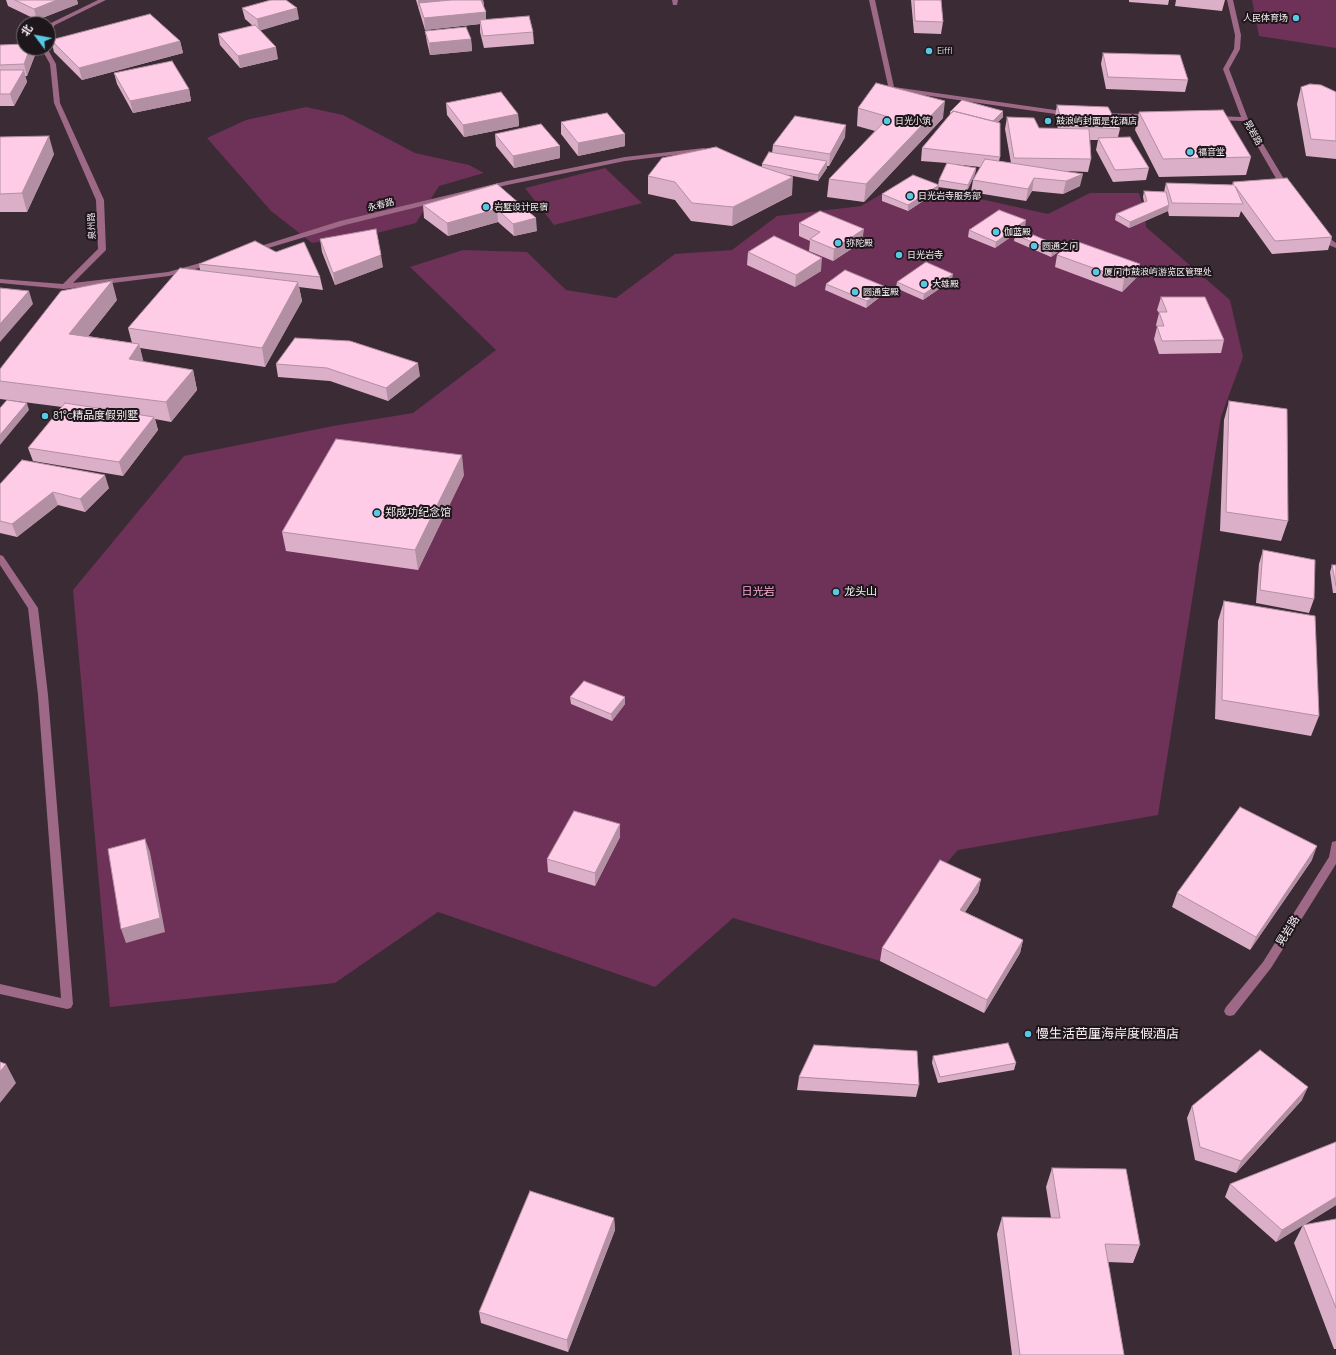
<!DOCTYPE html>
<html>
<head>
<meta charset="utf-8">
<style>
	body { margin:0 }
	#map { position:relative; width:1336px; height:1355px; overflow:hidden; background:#3b2b34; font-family:Quicksand,"Noto Sans SC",sans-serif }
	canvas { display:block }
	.north { position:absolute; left:16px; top:16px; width:40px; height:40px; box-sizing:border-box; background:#1d161a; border:1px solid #756d71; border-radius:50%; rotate:302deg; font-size:11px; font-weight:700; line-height:16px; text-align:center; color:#f9eff4 }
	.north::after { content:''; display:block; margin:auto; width:14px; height:18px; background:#59c8e5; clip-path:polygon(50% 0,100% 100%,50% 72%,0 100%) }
</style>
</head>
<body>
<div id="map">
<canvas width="1336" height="1355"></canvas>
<div class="north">北</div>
</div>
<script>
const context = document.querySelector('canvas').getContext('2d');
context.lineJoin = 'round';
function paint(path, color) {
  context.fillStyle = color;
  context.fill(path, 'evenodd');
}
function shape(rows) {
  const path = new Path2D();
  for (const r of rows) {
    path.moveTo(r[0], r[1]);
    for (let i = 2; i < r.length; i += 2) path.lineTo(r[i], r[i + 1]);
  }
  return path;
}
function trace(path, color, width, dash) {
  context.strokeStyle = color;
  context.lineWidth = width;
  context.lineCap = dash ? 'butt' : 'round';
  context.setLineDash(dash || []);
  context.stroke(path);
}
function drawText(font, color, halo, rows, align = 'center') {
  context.font = font + ' Quicksand,"Noto Sans SC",sans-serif';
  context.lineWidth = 4;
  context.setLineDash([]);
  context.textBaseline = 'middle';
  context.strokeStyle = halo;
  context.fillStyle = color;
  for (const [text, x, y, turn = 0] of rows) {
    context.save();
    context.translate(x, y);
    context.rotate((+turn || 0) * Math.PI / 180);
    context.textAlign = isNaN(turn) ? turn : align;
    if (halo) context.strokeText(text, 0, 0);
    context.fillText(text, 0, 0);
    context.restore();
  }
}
paint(shape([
	[1252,0,1336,0,1336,48,1259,36],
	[306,107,343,115,415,153,469,165,484,173,439,186,416,223,377,233,312,243,271,211,207,138,246,120],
	[605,168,642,203,554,225,525,188],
	[909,178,940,190,1048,214,1090,193,1139,193,1145,213,1146,227,1230,300,1243,357,1221,417,1158,815,958,850,938,873,880,961,733,918,655,987,438,912,335,983,110,1007,73,590,184,456,333,426,413,413,496,350,410,267,463,250,527,252,566,290,616,298,675,254,732,250,777,216,861,206]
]), '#6e3157');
paint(shape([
	[98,0,106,0,55,25,50,32,48,33,48,27,51,23,98,0],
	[672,0,678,0,677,5,673,5,672,0],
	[869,0,875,0,894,87,1069,112,1072,114,1069,116,889,90,869,0],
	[1227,0,1233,0,1241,35,1240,49,1229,69,1248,119,1290,189,1289,191,1286,191,1282,189,1243,121,1215,120,1212,118,1215,116,1241,117,1223,69,1234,49,1235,35,1227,0],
	[41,48,47,48,56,64,60,103,104,200,106,250,73,283,168,272,211,260,215,262,214,264,169,276,64,289,0,283,0,279,63,284,98,249,96,200,54,103,50,64,41,48],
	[1099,113,1151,114,1154,116,1151,118,1097,116,1097,114,1099,113],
	[704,148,706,149,706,151,625,161,507,185,345,225,255,252,252,252,248,250,340,221,507,181,625,157,704,148],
	[1319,230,1325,230,1332,240,1336,243,1336,248,1326,244,1318,232,1319,230],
	[0,555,3,556,38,608,48,695,73,1004,71,1008,67,1009,0,994,0,984,61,998,38,695,28,608,0,565,0,555],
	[1336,841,1336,864,1271,968,1234,1015,1230,1016,1226,1015,1224,1011,1226,1007,1263,962,1329,857,1332,842,1336,841]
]), '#9d6987');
paint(shape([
	[6,0,77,0,78,4,37,20,8,6],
	[416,0,483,0,484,5,483,5,486,20,533,32,534,44,484,48,480,32,480,24,425,30],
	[911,0,941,0,943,22,941,34,914,33],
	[1129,0,1169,0,1168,5,1129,2],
	[1176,0,1225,0,1222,11,1175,6],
	[242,8,299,19,260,30,278,59,240,68,220,45,218,34,253,26,245,19],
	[425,31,471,39,472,51,430,55,427,42],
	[51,40,180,41,183,53,82,80,54,52],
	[0,45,35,55,27,76,25,76,27,82,14,106,0,106],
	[1103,53,1188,80,1185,92,1106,89,1101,64],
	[114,73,189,89,191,101,133,113,117,84],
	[1301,87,1336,92,1336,159,1306,156,1297,104],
	[446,103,518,114,519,126,464,137,447,115],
	[1057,105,1120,129,1118,137,1149,168,1146,180,1113,182,1096,150,1098,140,1090,140,1091,159,1088,172,1065,171,1080,186,1063,194,1032,191,1026,201,971,192,973,180,980,167,952,164,976,168,975,174,967,191,938,187,938,191,908,211,882,201,882,194,938,185,939,180,947,163,921,161,922,148,950,115,950,112,1003,111,1003,117,998,122,1000,157,999,161,1011,163,1005,129,1007,117,1039,128,1058,129,1055,117],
	[858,108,943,118,864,202,827,197,829,179,875,131,857,126],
	[1139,112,1251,157,1246,175,1159,177,1135,130],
	[561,122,625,146,578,156,561,134],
	[495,134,560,158,514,168,496,146],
	[0,137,54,154,27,212,0,212],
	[845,137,829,166,827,166,827,168,818,181,788,175,792,195,732,226,691,221,675,200,648,194,648,176,759,166,762,167,762,164,772,153,773,145],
	[1233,182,1332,237,1328,250,1272,254,1241,211,1239,217,1169,216,1168,211,1129,228,1115,220,1116,214,1144,202,1143,197,1144,191,1164,192,1166,183,1232,185],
	[497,184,537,231,514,236,498,222,448,236,424,218,423,205],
	[799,223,862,242,833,261,809,251,810,241,799,236],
	[1025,227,995,248,968,237,969,230],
	[1015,235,1059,246,1058,252,1051,257,1014,241],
	[320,239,383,267,335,285,322,252],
	[748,252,821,271,795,287,747,265],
	[1057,255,1140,264,1137,277,1122,292,1055,267],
	[199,264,320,277,323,290,299,287,302,301,265,367,140,348,143,362,193,370,197,390,171,422,155,419,158,430,123,476,33,461,28,448,62,407,0,399,0,369,117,300,88,336,132,343,128,328,200,270],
	[952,280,923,300,896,288,897,282],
	[826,284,886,287,885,293,866,308,825,290],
	[1161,297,1224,340,1221,353,1159,354,1154,339,1157,327,1156,325,1159,313,1157,310],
	[295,338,420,376,388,401,330,381,278,377,276,364],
	[1229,401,1288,521,1281,541,1220,531,1224,420],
	[464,475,418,570,286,551,282,532],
	[0,484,109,488,85,512,58,505,17,537,0,533],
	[1263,550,1314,599,1309,613,1256,603,1259,564],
	[1332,565,1336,565,1336,593,1333,593,1330,572],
	[1224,601,1319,716,1311,736,1215,719,1218,621],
	[570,697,625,704,612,721,571,704],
	[620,824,620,837,595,886,548,872,547,859],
	[1312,860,1250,950,1172,907,1177,893],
	[981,879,978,892,965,912,1023,940,1020,953,984,1013,880,961,882,948],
	[933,1056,1016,1063,1014,1070,938,1083,932,1063],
	[799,1077,919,1085,916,1097,797,1090],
	[1302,1100,1236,1173,1195,1160,1187,1118,1192,1106],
	[1336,1142,1336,1205,1304,1225,1336,1219,1336,1349,1334,1349,1294,1243,1303,1225,1276,1242,1225,1197,1230,1184],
	[1052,1168,1140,1245,1133,1263,1108,1262,1124,1355,1012,1355,997,1234,1002,1217,1051,1218,1046,1187],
	[614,1218,615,1230,568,1352,481,1323,479,1312]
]), '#dbafc8');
paint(shape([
	[57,0,77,0,78,4,37,20,34,9],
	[418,0,483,0,484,5,421,11,419,3,419,11],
	[297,8,299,19,259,31,257,19],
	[486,12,486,24,480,20,480,24,425,30,424,18],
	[471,39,472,51,430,55,429,43],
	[180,41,183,53,82,80,79,68],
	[276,47,278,59,240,68,238,56],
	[30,48,33,48,35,55,27,76,24,64],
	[24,70,27,82,14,106,10,94],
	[189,89,191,101,133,113,130,101],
	[945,101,943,118,864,202,866,184],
	[1003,111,1003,117,991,129,991,123],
	[518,114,519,126,464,137,463,125],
	[846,125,845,137,829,166,830,154],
	[625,134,625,146,578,156,578,143],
	[49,136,54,154,27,212,22,193],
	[560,146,560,158,514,168,513,156],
	[827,161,827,168,818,181,818,175],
	[976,168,975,174,967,191,968,185],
	[1083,174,1080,186,1063,194,1066,181],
	[793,177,792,195,732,226,733,207],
	[1034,178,1032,191,1026,201,1028,189],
	[939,185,938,191,908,211,908,205],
	[1169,205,1168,211,1129,228,1130,222],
	[497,209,498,222,448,236,447,223],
	[536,218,537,231,514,236,513,224],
	[1026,220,1025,227,995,248,996,242],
	[864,229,862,242,833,261,834,249],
	[1059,246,1058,252,1051,257,1052,250],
	[381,255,383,267,335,285,333,273],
	[822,258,821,271,795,287,796,275],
	[1140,264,1137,277,1122,292,1124,279],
	[953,274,952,280,923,300,924,294],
	[112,281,117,300,75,353,69,334],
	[298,282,302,301,265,367,262,348],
	[886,287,885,293,866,308,867,301],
	[29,291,33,304,0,342,0,324],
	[139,344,144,363,129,359],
	[418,363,420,376,388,401,386,388],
	[193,370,197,390,171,422,166,402],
	[27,403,29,410,0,445,0,435],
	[154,417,158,430,123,476,119,462],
	[462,455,464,475,418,570,415,550],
	[105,475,109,488,85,512,80,499],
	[53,492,58,505,17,537,12,524],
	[625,697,625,704,612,721,611,714],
	[620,824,620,837,595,886,595,873],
	[145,839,150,852,165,932,126,943,121,929],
	[1317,846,1312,860,1250,950,1256,937],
	[981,879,978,892,958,923,960,910],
	[1023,940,1020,953,984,1013,987,1000],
	[6,1064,16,1083,0,1103,0,1072],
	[1308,1087,1302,1100,1236,1173,1241,1161],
	[1336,1197,1336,1205,1276,1242,1282,1230],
	[614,1218,615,1230,568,1352,567,1340]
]), '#b28fa2');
const building = shape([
	[15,0,57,0,34,9,15,0],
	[271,0,286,0,297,8,257,19,242,8,271,0],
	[451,0,481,0,486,12,424,18,419,3,451,0],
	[914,0,941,0,943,22,915,21,914,0],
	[150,14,180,41,79,68,51,40,150,14],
	[529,16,533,32,483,36,480,20,529,16],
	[255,25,276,47,238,56,218,34,255,25],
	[466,27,471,39,429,43,425,31,466,27],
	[24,44,24,48,30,48,24,64,0,65,0,45,24,44],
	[1103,53,1180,55,1188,80,1108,77,1103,53],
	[172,61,189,89,130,101,114,73,172,61],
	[0,70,24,70,10,94,0,94,0,70],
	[876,83,945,101,866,184,829,179,889,117,858,108,876,83],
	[1310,84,1321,85,1334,91,1336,92,1336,141,1311,139,1301,87,1310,84],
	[501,92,518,114,463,125,446,103,501,92],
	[962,100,1003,111,993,121,953,111,952,113,950,112,962,100],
	[1057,105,1108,107,1120,129,1063,126,1057,105],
	[1223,110,1251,157,1163,159,1139,112,1223,110],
	[953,111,1000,123,1000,157,922,148,953,111],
	[607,113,625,134,578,143,561,122,607,113],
	[795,116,846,125,830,154,773,145,795,116],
	[1007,117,1034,118,1039,128,1089,129,1091,159,1014,158,1007,117],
	[541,124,560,146,513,156,495,134,541,124],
	[49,136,22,193,0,194,0,137,49,136],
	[1130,137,1149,168,1115,170,1098,138,1130,137],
	[716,147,759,166,793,177,733,207,692,203,675,182,648,176,662,158,716,147],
	[769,152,827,161,818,175,762,164,769,152],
	[985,159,1083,174,1066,181,1034,178,1028,189,973,180,985,159],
	[947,163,976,168,968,185,939,180,947,163],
	[913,175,939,185,908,205,882,194,913,175],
	[1287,178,1332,237,1275,241,1235,186,1243,204,1172,203,1166,183,1234,185,1233,182,1287,178],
	[497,184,536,218,513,224,497,209,447,223,423,205,497,184],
	[1144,191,1166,192,1169,205,1130,222,1116,214,1147,201,1144,191],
	[999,210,1026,220,996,242,969,230,999,210],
	[820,211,864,229,834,249,810,239,820,232,799,223,820,211],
	[376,229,381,255,333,273,320,239,376,229],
	[1022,230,1059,246,1052,250,1015,235,1022,230],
	[774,236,822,258,796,275,748,252,774,236],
	[1073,240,1140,264,1124,279,1057,255,1073,240],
	[255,241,276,252,304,242,320,277,199,264,255,241],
	[926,262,953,274,924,294,897,282,926,262],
	[180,268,298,282,262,348,128,328,180,268],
	[845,270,886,287,867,301,826,284,845,270],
	[112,281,69,334,139,344,129,359,193,370,166,402,0,381,0,369,61,291,112,281],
	[0,288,29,291,0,324,0,288],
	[1161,297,1205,297,1224,340,1162,341,1157,326,1164,326,1159,312,1167,312,1161,297],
	[295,338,350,341,418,363,386,388,327,368,276,364,295,338],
	[7,400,27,403,0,435,0,408,7,400],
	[1229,401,1287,409,1288,521,1226,512,1229,401],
	[65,403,154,417,119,462,28,448,65,403],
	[336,439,462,455,415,550,282,532,336,439],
	[22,460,105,475,80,499,53,492,12,524,0,521,0,484,22,460],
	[1263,550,1315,560,1314,599,1260,590,1263,550],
	[1332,565,1336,565,1336,586,1332,565],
	[1224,601,1315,616,1319,716,1222,700,1224,601],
	[584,681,625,697,611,714,570,697,584,681],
	[1240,807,1317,846,1256,937,1177,893,1240,807],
	[574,811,620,824,595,873,547,859,574,811],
	[145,839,160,918,121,929,108,849,145,839],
	[940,860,981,879,960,910,1023,940,987,1000,882,948,940,860],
	[1008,1043,1016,1063,940,1077,933,1056,1008,1043],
	[814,1045,917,1051,919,1085,799,1077,814,1045],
	[1260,1050,1308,1087,1241,1161,1200,1147,1192,1106,1260,1050],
	[0,1062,6,1064,0,1072,0,1062],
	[1336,1142,1336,1197,1282,1230,1230,1184,1336,1142],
	[1052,1168,1126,1169,1140,1245,1105,1244,1124,1355,1020,1355,1002,1217,1060,1218,1052,1168],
	[530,1191,614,1218,567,1340,479,1312,530,1191],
	[1336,1219,1336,1308,1303,1225,1336,1219]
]);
paint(building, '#ffcce8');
trace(building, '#b28fa2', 1);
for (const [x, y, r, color] of [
	[1296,18,4,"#59c8e5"],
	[929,51,4,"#59c8e5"],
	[887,121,4,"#59c8e5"],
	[1048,121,4,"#59c8e5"],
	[1190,152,4,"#59c8e5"],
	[910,196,4,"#59c8e5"],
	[486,207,4,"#59c8e5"],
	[996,232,4,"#59c8e5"],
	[838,243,4,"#59c8e5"],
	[1034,246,4,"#59c8e5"],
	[899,255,4,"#59c8e5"],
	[1096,272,4,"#59c8e5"],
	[924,284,4,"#59c8e5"],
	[855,292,4,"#59c8e5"],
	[45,416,4,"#59c8e5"],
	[377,513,4,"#59c8e5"],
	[836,592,4,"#59c8e5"],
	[1028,1034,4,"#59c8e5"]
]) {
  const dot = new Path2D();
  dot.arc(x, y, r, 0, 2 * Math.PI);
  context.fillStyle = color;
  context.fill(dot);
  trace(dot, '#1d161a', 1.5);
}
drawText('9px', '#f9eff4', '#1d161a', [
	["人民体育场",1288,18,"right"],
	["Eiffl",937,51],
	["日光小筑",895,121],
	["鼓浪屿封面是花酒店",1056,121],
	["福音堂",1198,152],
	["日光岩寺服务部",918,196],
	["岩墅设计民宿",494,207],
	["伽蓝殿",1004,232],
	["弥陀殿",846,243],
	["圆通之门",1042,246],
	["日光岩寺",907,255],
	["厦门市鼓浪屿游览区管理处",1104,272],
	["大雄殿",932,284],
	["圆通宝殿",863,292]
], 'left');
drawText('9px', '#f9eff4', '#1d161a', [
	["晃岩路",1253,133,61],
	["永春路",381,205,-14],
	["泉州路",92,226,-92]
]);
drawText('11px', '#f9eff4', '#1d161a', [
	["81°c精品度假别墅",53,416],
	["郑成功纪念馆",385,513],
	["龙头山",844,592]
], 'left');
drawText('11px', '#fdaada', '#1d161a', [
	["日光岩",758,592]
]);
drawText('11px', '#f9eff4', '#1d161a', [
	["晃岩路",1288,931,-58]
]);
drawText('13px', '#f9eff4', '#1d161a', [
	["慢生活芭厘海岸度假酒店",1036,1034]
], 'left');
</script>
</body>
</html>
